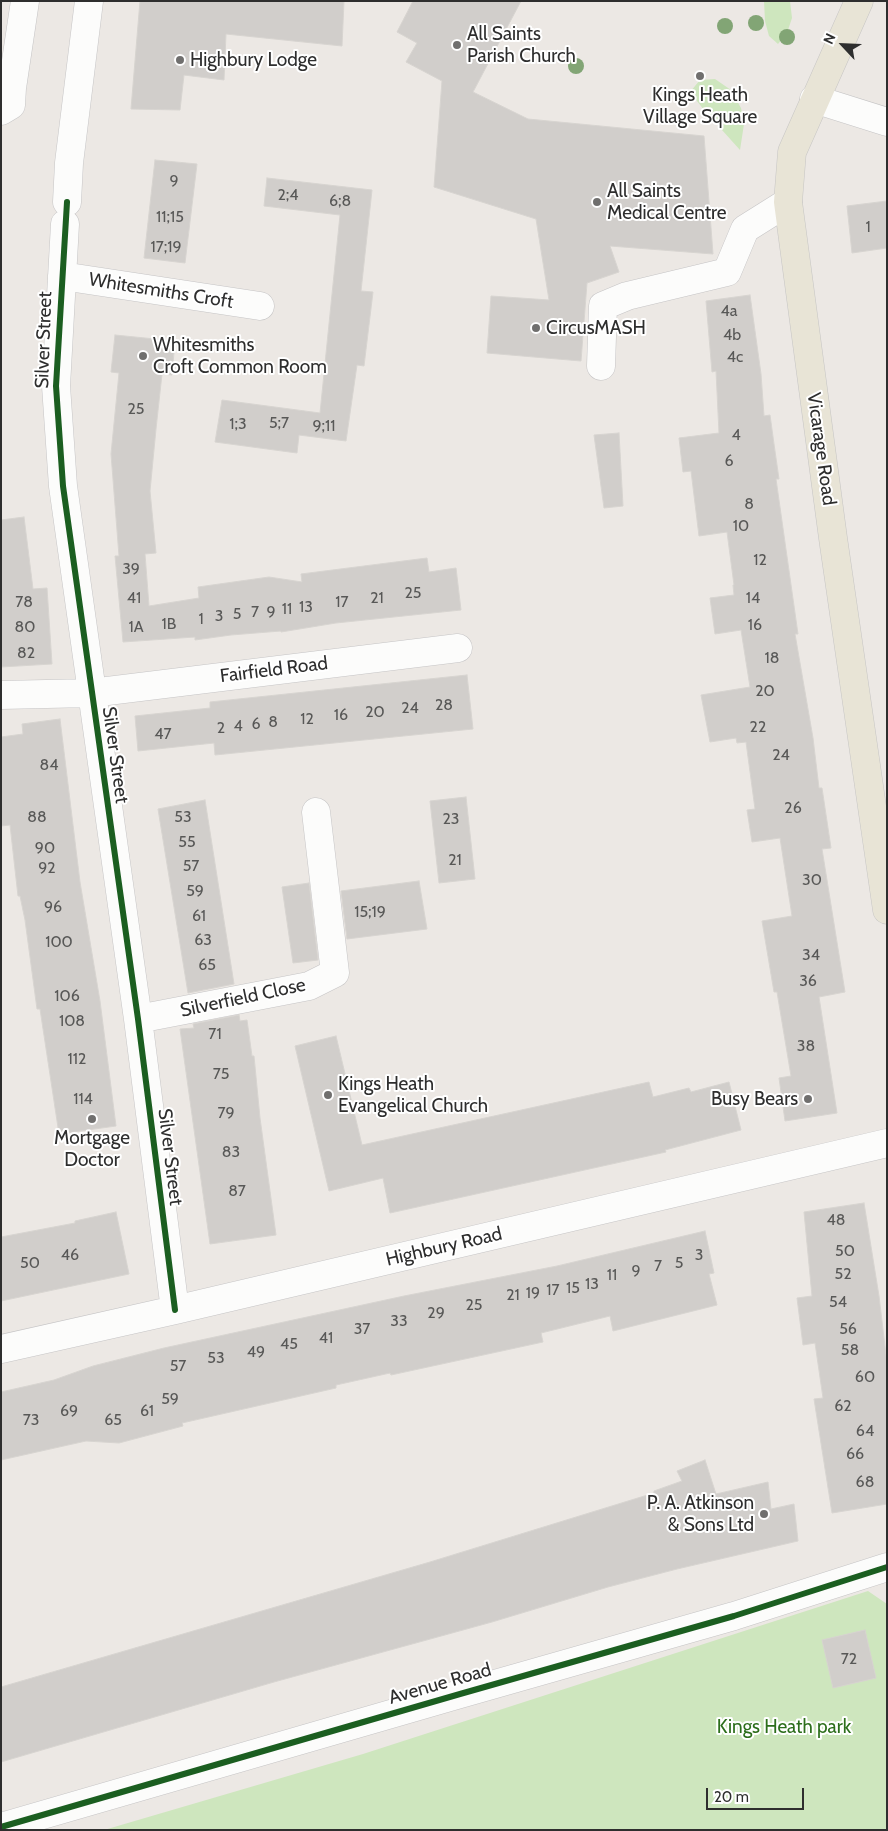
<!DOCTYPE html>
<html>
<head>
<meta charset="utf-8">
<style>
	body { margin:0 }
	#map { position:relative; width:888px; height:1831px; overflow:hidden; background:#ece8e4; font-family:Cabin,sans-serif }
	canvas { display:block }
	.frame { position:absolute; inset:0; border:2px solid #2e2e2e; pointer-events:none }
	.north { position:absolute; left:818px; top:20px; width:50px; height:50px; -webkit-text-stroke:4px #fff; paint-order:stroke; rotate:295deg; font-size:14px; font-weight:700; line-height:20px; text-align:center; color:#2e2e2e }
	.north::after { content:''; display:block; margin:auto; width:18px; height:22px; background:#2e2e2e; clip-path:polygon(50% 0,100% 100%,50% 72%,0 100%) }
	.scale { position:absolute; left:706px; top:1788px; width:98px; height:22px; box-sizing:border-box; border:2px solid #2e2e2e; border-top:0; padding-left:6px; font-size:15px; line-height:18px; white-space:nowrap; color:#2e2e2e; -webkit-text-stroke:4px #fff; paint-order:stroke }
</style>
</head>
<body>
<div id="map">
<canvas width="888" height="1831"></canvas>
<div class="frame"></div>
<div class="north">N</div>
<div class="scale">20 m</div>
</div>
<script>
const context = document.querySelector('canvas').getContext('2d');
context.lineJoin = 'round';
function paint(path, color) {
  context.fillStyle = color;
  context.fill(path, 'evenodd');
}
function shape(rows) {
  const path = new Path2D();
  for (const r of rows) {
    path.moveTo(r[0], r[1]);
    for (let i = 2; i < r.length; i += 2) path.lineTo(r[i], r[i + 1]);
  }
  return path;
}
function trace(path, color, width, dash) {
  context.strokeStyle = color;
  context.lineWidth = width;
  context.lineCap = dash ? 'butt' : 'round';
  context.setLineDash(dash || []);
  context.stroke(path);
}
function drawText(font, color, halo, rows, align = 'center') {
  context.font = font + ' Cabin,sans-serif';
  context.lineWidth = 4;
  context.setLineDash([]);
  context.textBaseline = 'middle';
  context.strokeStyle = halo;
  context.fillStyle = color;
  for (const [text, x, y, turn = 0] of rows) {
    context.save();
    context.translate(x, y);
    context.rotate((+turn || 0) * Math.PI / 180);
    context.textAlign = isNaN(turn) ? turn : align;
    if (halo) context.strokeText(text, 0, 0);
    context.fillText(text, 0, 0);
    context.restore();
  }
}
paint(shape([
	[764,1,790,1,792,18,787,33,778,44,769,36,765,21],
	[715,79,731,90,741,108,744,124,740,150,704,110,690,92,700,80],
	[868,1591,887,1604,887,1830,104,1830,363,1754]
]), '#cee6be');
const building = shape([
	[140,1,344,1,342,46,226,34,224,80,184,75,180,110,131,109,140,1],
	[413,1,521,1,473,92,528,119,704,136,713,254,610,246,619,272,587,283,581,361,487,353,491,296,549,300,536,219,434,187,442,81,406,62,417,43,397,32,413,1],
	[155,160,197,164,185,263,144,258,155,160],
	[267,178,372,190,361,291,373,292,364,366,357,365,346,441,299,435,297,453,215,442,222,400,320,413,340,215,264,206,267,178],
	[887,201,887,248,852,253,847,206,887,201],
	[750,295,761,374,764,416,770,415,774,444,779,479,776,479,798,634,795,634,813,738,819,788,822,788,831,848,822,849,845,992,819,997,837,1113,785,1121,779,1078,791,1076,777,992,774,992,762,921,792,916,780,838,752,842,747,810,755,809,746,742,737,743,736,738,710,742,701,695,750,687,741,630,715,634,710,598,734,595,733,585,734,585,727,532,699,536,691,471,683,472,679,438,719,433,716,371,712,372,706,301,750,295],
	[115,335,175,341,172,375,162,374,156,429,150,491,156,553,145,554,149,606,199,598,198,587,269,577,302,582,301,574,427,558,429,572,456,568,461,610,336,623,281,632,281,631,231,635,195,640,195,637,123,642,115,556,119,556,111,454,119,373,111,372,115,335],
	[619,433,623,506,604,508,594,435,619,433],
	[24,517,33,589,47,588,52,664,1,667,1,520,24,517],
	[467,675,473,729,215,755,214,743,138,751,135,716,210,708,210,702,467,675],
	[60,719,80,882,100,1001,116,1126,59,1134,40,1009,37,1009,25,920,20,896,18,896,10,825,1,826,1,737,23,734,22,724,60,719],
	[466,797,475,879,439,883,430,801,466,797],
	[205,800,234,984,188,993,158,809,205,800],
	[419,881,427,929,347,939,341,891,419,881],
	[309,883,318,960,293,963,282,887,309,883],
	[239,1015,240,1021,247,1020,252,1056,254,1056,260,1118,276,1235,210,1244,180,1029,194,1028,193,1024,239,1015],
	[336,1036,362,1145,649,1082,653,1097,689,1088,691,1092,729,1082,741,1130,665,1150,666,1152,390,1213,383,1178,329,1191,295,1046,336,1036],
	[864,1203,879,1296,887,1363,887,1504,832,1513,814,1399,823,1398,815,1343,803,1345,797,1298,812,1296,804,1212,864,1203],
	[116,1212,129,1274,1,1301,1,1237,75,1223,75,1221,116,1212],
	[705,1231,714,1273,709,1274,717,1305,613,1331,610,1316,541,1333,543,1342,391,1375,390,1373,336,1385,336,1388,182,1423,183,1426,119,1443,86,1441,1,1460,1,1392,54,1380,93,1366,164,1348,404,1296,557,1266,705,1231],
	[705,1460,716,1494,768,1482,771,1509,794,1504,798,1541,677,1569,608,1587,492,1622,274,1682,1,1762,1,1687,430,1562,654,1493,654,1491,682,1481,677,1471,705,1460],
	[865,1630,876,1678,833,1688,822,1640,865,1630]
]);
paint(building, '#d1cecb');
trace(building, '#d7d4d0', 1);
const minor = shape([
	[814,99,887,122],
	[1,111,11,105,12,88,25,1],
	[67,202,69,163,89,1],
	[65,224,56,386,63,486,138,1019,175,1310],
	[62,276,260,306],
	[601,366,603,306,627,296,727,272,745,229,788,202],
	[1,695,91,693,458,648],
	[138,1019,309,986,335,973,316,812],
	[1,1349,175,1310,887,1143],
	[1,1827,460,1694,734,1616,887,1567]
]);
const major = shape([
	[859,1,792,152,788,202,833,538,887,910]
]);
trace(minor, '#c5c4c5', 29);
trace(major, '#c6c5c4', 29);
trace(minor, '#fcfcfb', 28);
trace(major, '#e8e4d6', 28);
trace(shape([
	[67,202,56,386,63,486,138,1019,175,1310],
	[1,1827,460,1694,734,1616,887,1567]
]), '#1b5e20', 6);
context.fillStyle = '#82a575';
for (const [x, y] of [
	[756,23],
	[725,26],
	[787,37],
	[576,66]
]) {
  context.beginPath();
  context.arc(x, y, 8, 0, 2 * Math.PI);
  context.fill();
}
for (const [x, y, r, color] of [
	[457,45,5,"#706f6e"],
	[180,60,5,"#706f6e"],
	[700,76,5,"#706f6e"],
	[597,202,5,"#706f6e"],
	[536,328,5,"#706f6e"],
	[143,356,5,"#706f6e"],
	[328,1095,5,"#706f6e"],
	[808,1099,5,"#706f6e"],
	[92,1119,5,"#706f6e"],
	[764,1514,5,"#706f6e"]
]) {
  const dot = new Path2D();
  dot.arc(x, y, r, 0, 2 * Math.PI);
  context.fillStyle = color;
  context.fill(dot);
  trace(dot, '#fff', 2);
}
drawText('16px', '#585857', null, [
	["9",174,181],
	["2;4",288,195],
	["6;8",340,201],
	["11;15",170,217],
	["1",868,227],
	["17;19",166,247],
	["4a",729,311],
	["4b",732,335],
	["4c",735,357],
	["25",136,409],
	["5;7",279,423],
	["1;3",238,424],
	["9;11",324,426],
	["4",736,435],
	["6",729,461],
	["8",749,504],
	["10",741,526],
	["12",760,560],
	["39",131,569],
	["25",413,593],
	["41",134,598],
	["21",377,598],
	["14",753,598],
	["78",24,602],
	["17",342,602],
	["13",306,607],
	["11",287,609],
	["7",255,612],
	["9",271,612],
	["5",237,614],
	["3",219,616],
	["1",201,619],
	["1B",169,624],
	["16",755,625],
	["80",25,627],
	["1A",136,627],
	["82",26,653],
	["18",772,658],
	["20",765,691],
	["28",444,705],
	["24",410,708],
	["20",375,712],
	["16",341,715],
	["12",307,719],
	["8",273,722],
	["6",256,724],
	["4",238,726],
	["22",758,727],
	["2",221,728],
	["47",163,734],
	["24",781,755],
	["84",49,765],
	["26",793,808],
	["88",37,817],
	["53",183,817],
	["23",451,819],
	["55",187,842],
	["90",45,848],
	["21",455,860],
	["57",191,866],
	["92",47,868],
	["30",812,880],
	["59",195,891],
	["96",53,907],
	["15;19",370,912],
	["61",199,916],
	["63",203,940],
	["100",59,942],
	["34",811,955],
	["65",207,965],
	["36",808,981],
	["106",67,996],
	["108",72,1021],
	["71",215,1034],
	["38",806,1046],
	["112",77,1059],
	["75",221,1074],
	["114",83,1099],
	["79",226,1113],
	["83",231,1152],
	["87",237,1191],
	["48",836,1220],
	["50",845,1251],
	["46",70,1255],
	["3",699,1255],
	["50",30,1263],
	["5",679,1263],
	["7",658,1266],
	["9",636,1271],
	["52",843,1274],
	["11",612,1275],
	["13",592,1284],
	["15",573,1288],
	["17",553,1290],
	["19",533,1293],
	["21",513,1295],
	["54",838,1302],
	["25",474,1305],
	["29",436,1313],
	["33",399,1321],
	["37",362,1329],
	["56",848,1329],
	["41",326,1338],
	["45",289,1344],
	["58",850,1350],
	["49",256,1352],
	["53",216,1358],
	["57",178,1366],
	["60",865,1377],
	["59",170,1399],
	["62",843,1406],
	["69",69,1411],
	["61",147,1411],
	["73",31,1420],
	["65",113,1420],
	["64",865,1431],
	["66",855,1454],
	["68",865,1482],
	["72",849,1659]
]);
drawText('19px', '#2e2e2e', '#fff', [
	["All Saints",467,34],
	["Parish Church",467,56],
	["Highbury Lodge",190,60],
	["Kings Heath",700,95,"center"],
	["Village Square",700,117,"center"],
	["All Saints",607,191],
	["Medical Centre",607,213],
	["CircusMASH",546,328],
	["Whitesmiths",153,345],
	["Croft Common Room",153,367],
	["Kings Heath",338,1084],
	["Evangelical Church",338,1106],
	["Busy Bears",798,1099,"right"],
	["Mortgage",92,1138,"center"],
	["Doctor",92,1160,"center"],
	["P. A. Atkinson",754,1503,"right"],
	["& Sons Ltd",754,1525,"right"]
], 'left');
drawText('19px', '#2e2e2e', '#fff', [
	["Whitesmiths Croft",161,291,9],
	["Silver Street",44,340,-88],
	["Vicarage Road",821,449,82],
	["Fairfield Road",274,670,-7],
	["Silver Street",115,755,82],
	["Silverfield Close",243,998,-12],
	["Silver Street",170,1157,83],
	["Highbury Road",444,1247,-13],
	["Avenue Road",440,1684,-16]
]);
drawText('19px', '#2c6e1b', '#fff', [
	["Kings Heath park",784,1727]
]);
</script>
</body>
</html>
